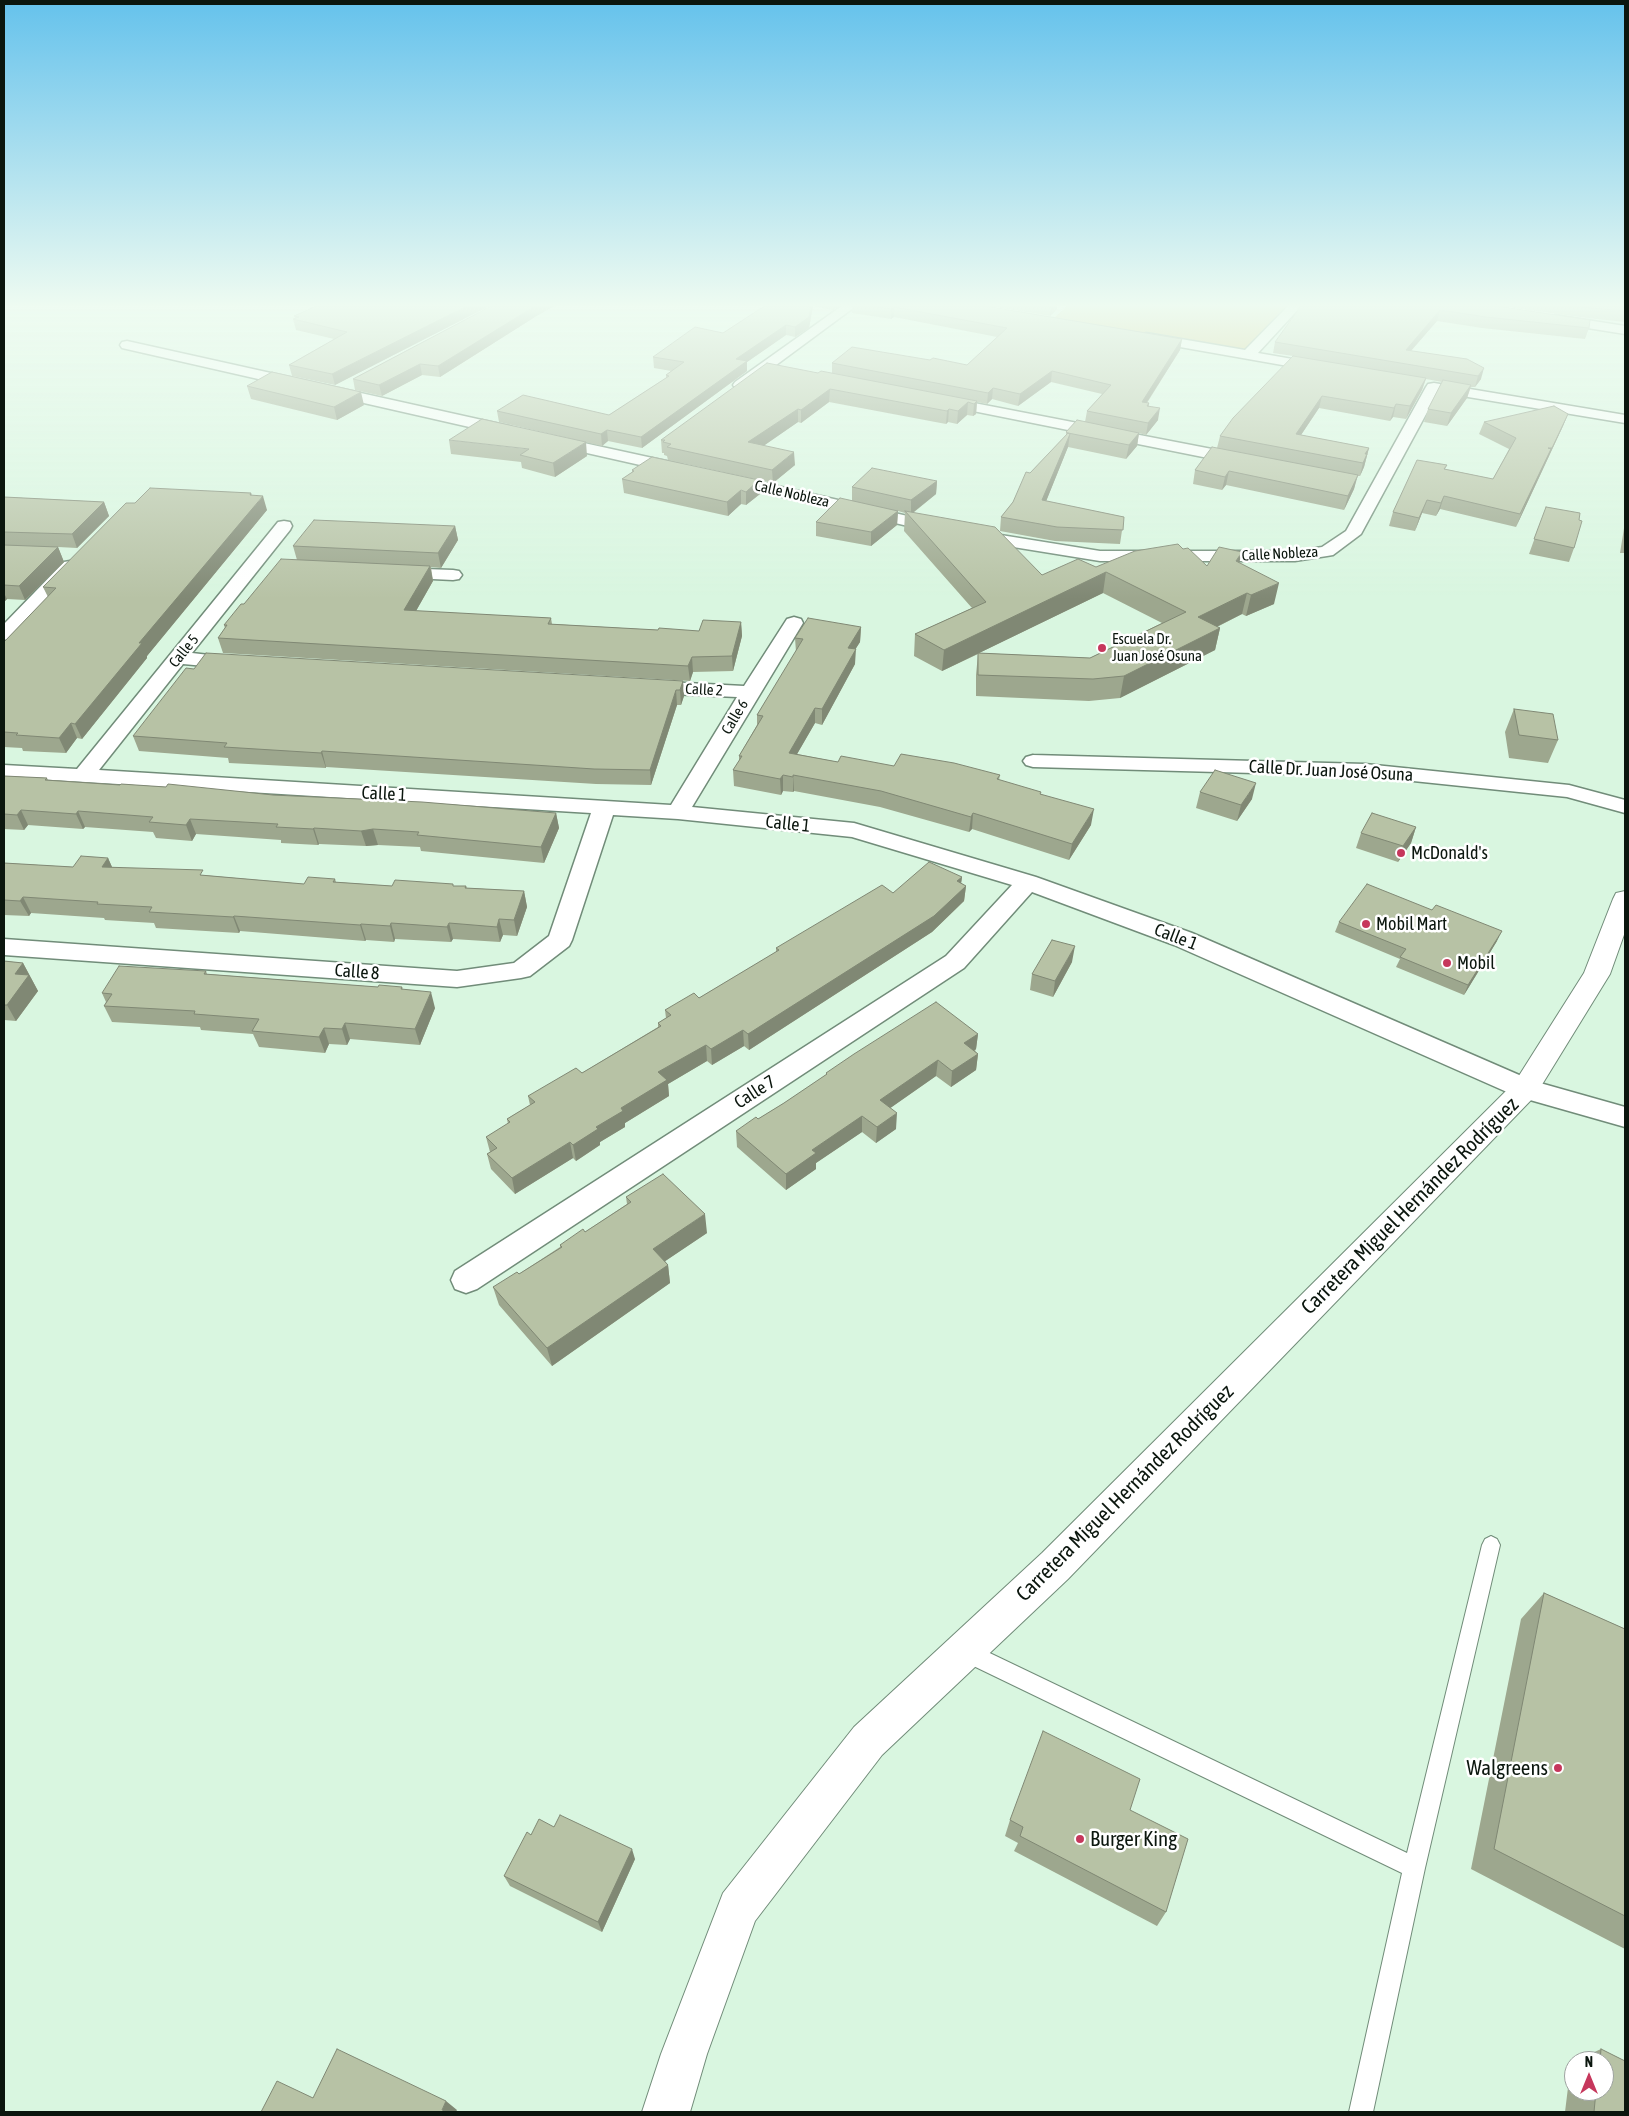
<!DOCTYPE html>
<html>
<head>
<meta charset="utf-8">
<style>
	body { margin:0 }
	#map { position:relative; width:1629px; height:2116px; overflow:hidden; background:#d9f6e0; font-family:"Asap Condensed",sans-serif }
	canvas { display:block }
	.frame { position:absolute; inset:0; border:5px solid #0b160e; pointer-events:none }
	.north { position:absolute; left:1564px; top:2051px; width:50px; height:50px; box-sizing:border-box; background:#fff; border:1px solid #9da29f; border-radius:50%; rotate:0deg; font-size:14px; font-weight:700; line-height:20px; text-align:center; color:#0b160e }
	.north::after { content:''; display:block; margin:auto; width:18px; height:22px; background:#c6375c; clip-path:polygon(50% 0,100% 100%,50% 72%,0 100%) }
</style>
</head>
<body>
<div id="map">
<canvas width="1629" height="2116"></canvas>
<div class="frame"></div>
<div class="north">N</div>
</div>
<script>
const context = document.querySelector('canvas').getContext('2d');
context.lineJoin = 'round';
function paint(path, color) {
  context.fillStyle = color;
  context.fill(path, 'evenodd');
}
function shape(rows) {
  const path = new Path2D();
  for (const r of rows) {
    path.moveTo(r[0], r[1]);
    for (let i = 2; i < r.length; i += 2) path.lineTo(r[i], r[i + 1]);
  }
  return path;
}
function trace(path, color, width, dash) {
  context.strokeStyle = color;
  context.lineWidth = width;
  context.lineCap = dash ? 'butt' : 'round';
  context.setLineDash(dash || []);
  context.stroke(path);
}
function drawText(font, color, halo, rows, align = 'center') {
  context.font = font + ' "Asap Condensed",sans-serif';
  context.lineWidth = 5;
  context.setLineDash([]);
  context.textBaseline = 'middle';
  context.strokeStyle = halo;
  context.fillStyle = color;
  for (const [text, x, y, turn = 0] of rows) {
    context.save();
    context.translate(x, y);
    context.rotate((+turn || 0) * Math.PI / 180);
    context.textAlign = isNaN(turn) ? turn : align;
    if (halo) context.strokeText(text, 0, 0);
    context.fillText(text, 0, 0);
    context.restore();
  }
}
paint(shape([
	[1070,303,1292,303,1247,349,1241,350,1054,318]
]), '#d0bc6d');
const service = shape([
	[1491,1536,1497,1539,1500,1545,1425,1868,1373,2112,1349,2112,1402,1873,959,1659,956,1652,959,1645,966,1642,973,1645,1407,1853,1482,1545,1485,1539,1491,1536]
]);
const minor = shape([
	[846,303,860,303,745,388,735,388,733,385,735,382,846,303],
	[1291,303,1304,303,1258,353,1327,365,1329,368,1327,371,1322,372,1146,341,1139,337,1146,333,1245,350,1291,303],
	[1555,315,1625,326,1625,334,1550,322,1548,319,1555,315],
	[127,341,509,426,514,428,517,431,514,434,509,436,122,348,120,345,122,342,127,341],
	[1434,383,1625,415,1625,423,1438,392,1361,534,1333,555,1327,556,1295,561,1100,561,976,541,970,540,968,536,970,532,976,531,1100,551,1295,551,1322,547,1346,531,1426,387,1428,384,1434,383],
	[943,397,1243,455,1248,457,1251,460,1248,463,1243,465,938,404,936,401,938,398,943,397],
	[552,436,680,464,686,466,688,469,686,472,680,474,547,444,544,441,547,438,552,436],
	[725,474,938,523,944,524,946,528,944,532,938,533,719,482,717,479,719,476,725,474],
	[284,521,290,522,292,526,290,530,192,653,244,659,247,663,244,667,237,669,183,664,99,770,671,805,737,697,648,693,641,691,638,687,641,683,648,681,744,686,787,619,794,617,801,619,803,623,692,807,854,823,1036,877,1192,933,1533,1081,1625,1107,1625,1127,1516,1096,1174,945,1032,892,964,968,477,1289,466,1293,455,1289,451,1280,455,1271,946,956,1012,885,852,837,678,819,613,815,572,940,569,946,530,976,521,978,457,987,4,955,4,939,457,971,514,963,549,936,591,813,4,777,4,765,77,769,278,522,284,521],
	[70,561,76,562,79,566,76,570,11,638,4,640,4,624,64,562,70,561],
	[397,568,453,570,459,571,462,575,459,579,453,580,391,577,388,573,391,569,397,568],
	[1033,755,1365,764,1569,785,1625,800,1625,813,1567,797,1365,776,1033,767,1026,765,1023,761,1026,757,1033,755]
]);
const tertiary = shape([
	[1625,891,1625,932,1610,974,1535,1096,1068,1579,882,1755,755,1921,707,2054,690,2112,642,2112,661,2054,723,1893,854,1727,1042,1553,1515,1082,1584,973,1613,899,1616,893,1625,891]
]);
trace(service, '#718c79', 2);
trace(minor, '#718c79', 3);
trace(tertiary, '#718c79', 2);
paint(service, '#fff');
paint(minor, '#fff');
paint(tertiary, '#fff');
paint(shape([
	[314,303,495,303,335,385,292,376,289,365,334,339,296,330,293,319,295,318,294,316,315,307],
	[497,303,560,303,538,315,440,377,422,375,382,396,355,390,353,379],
	[769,303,844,303,833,310,813,306,809,328,795,337,786,335,747,362,747,371,642,448,608,441,602,446,499,422,497,411,609,415,666,378,666,375,671,371,654,368,653,357,723,333],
	[852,303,967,303,1182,339,1180,350,1147,403,1149,403,1149,406,1158,420,1146,435,1139,433,1137,446,1126,459,1068,447,1046,501,1124,517,1120,544,1055,541,1000,531,1001,517,1013,502,1030,473,1066,435,1066,432,1085,422,1087,411,1102,394,1051,382,1018,406,992,399,987,404,977,402,976,414,973,416,967,415,957,424,948,422,946,424,829,402,801,423,798,422,763,446,795,465,773,483,668,460,667,456,664,455,664,453,662,453,661,440,818,373,832,373,832,363,930,360,967,365,997,337,894,317,891,319,852,313],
	[972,303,1057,303,1057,309,1050,316],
	[1476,303,1589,328,1585,339,1482,328,1437,321,1411,351,1467,359,1481,379,1475,387,1471,387,1467,398,1447,426,1424,422,1428,409,1442,382,1426,379,1422,390,1406,419,1393,417,1390,421,1319,408,1301,435,1369,448,1364,467,1360,476,1357,476,1354,489,1344,510,1226,485,1222,490,1193,484,1195,470,1217,448,1220,436,1293,356,1273,353,1275,342],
	[1479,303,1625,303,1625,322,1587,318],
	[247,386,364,405,337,420,251,399],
	[1568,414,1563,426,1516,527,1440,509,1436,516,1422,513,1415,531,1389,526,1393,512,1447,465,1445,469,1493,479,1509,449,1479,434,1484,422],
	[449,440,587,456,555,477,522,468,521,462,451,454],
	[632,470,760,494,746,505,741,504,728,516,624,493,622,479,632,472],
	[937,481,936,494,913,513,1042,575,1096,567,1183,549,1207,566,1240,563,1274,604,1246,616,1242,614,1217,627,1220,628,1215,650,1120,698,1089,701,976,696,976,675,978,654,942,671,914,656,915,634,972,608,904,531,905,513,898,511,897,525,871,546,816,536,816,522,852,501,852,487],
	[1103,593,1162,623,1090,658,979,653],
	[252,496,267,510,147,656,147,658,82,739,77,738,66,753,23,751,22,748,4,747,4,642,48,597,43,587,135,503],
	[4,497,104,502,109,516,77,548,58,547,64,562,25,600,7,599,4,602],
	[1546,507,1574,548,1569,562,1529,554],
	[1625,522,1625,553,1620,553],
	[455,526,458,540,441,568,431,567,433,581,416,611,551,618,552,624,658,630,699,631,741,622,742,636,733,671,693,672,690,681,223,653,218,638,225,628,224,625,244,604,297,560,293,546],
	[861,627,860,642,855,649,855,664,822,725,815,723,797,754,838,762,894,766,1000,775,999,780,1041,794,1091,825,1069,860,972,829,969,832,880,807,794,791,793,792,783,791,781,795,734,786,733,770,739,761,739,756,757,725,757,715,796,652,795,638],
	[683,681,684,696,681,705,677,705,651,785,596,784,326,767,326,768,229,763,228,758,139,751,133,736],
	[1514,709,1558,740,1548,763,1509,758,1505,732],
	[4,776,47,778,48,780,120,785,556,813,559,828,544,863,421,851,420,847,378,845,366,846,319,844,318,845,281,843,281,840,196,834,192,841,156,838,153,832,85,827,83,829,28,825,24,830,4,829],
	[1200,792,1252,799,1237,821,1196,808],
	[1416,827,1411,843,1398,862,1356,848,1361,833],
	[108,858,112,867,304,884,335,879,336,882,392,886,466,886,467,888,524,891,527,907,517,936,503,935,500,942,453,939,451,942,395,939,394,942,366,940,365,941,240,931,239,933,156,928,154,923,105,920,104,918,31,913,29,916,4,915,4,863,73,867],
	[962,877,961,883,966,886,964,901,932,932,749,1050,744,1046,712,1065,707,1061,668,1084,669,1096,625,1123,625,1127,600,1142,600,1145,576,1161,573,1158,515,1194,491,1169,487,1154,490,1152,486,1137,508,1124,507,1119,530,1105,528,1096,582,1073,658,1027,658,1023,666,1018,665,1010,699,998,776,952,776,948,893,893],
	[1339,922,1497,941,1464,995,1396,967,1400,959,1335,932],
	[4,961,23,963,38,991,16,1021,4,1020],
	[1072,962,1053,997,1030,990,1032,974],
	[206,971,207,974,378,987,402,987,403,990,435,1008,420,1045,350,1039,347,1045,329,1044,325,1053,259,1047,253,1034,201,1030,200,1027,112,1022,104,1006,106,1002,102,993],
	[978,1034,976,1049,975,1051,978,1054,976,1070,951,1087,936,1076,890,1108,896,1129,876,1143,862,1132,816,1163,816,1169,786,1190,737,1147,736,1131,758,1119,784,1103,826,1075,826,1073],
	[626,1197,707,1233,665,1261,668,1265,670,1283,552,1366,499,1305,493,1287,519,1274,560,1247,560,1245,585,1232,627,1204],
	[1544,1593,1625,1629,1625,1949,1471,1869,1521,1619],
	[1130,1810,1166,1912,1157,1926,1014,1851,1018,1843,1005,1836,1010,1820],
	[554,1827,635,1859,602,1932,510,1886,504,1876,531,1835],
	[1601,2049,1625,2112,1565,2112,1571,2063,1574,2062,1574,2091,1604,2091,1604,2061,1575,2061]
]), '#9da78e');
paint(shape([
	[473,303,495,303,335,385,332,374],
	[540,303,560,303,538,315,440,377,438,366],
	[811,303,813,303,813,306,809,328,795,337,795,327],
	[833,303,844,303,833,310],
	[1050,303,1057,303,1057,309,1050,316,1051,305],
	[894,307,894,317,891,319,891,309],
	[1440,310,1437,321,1402,361,1406,350],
	[786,325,786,335,747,362,747,371,642,448,641,437,736,359],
	[1182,339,1180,350,1140,413,1142,402],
	[420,364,422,375,382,396,379,385],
	[1484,368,1481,379,1475,387,1478,376],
	[1052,371,1051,382,1018,406,1020,394],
	[1426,378,1422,390,1406,419,1410,406],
	[1471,385,1467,398,1447,426,1451,413],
	[993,388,992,399,987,404,988,393],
	[830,389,829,402,801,423,801,410],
	[361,392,364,405,337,420,334,407],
	[1322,396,1319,408,1293,447,1296,434],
	[977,401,976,414,973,416,974,404],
	[968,402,967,415,957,424,958,411],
	[1396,404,1393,417,1390,421,1394,408],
	[1160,408,1158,420,1146,435,1148,423],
	[798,409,798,422,749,456,748,442],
	[949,409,948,422,946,424,947,411],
	[1568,414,1563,426,1516,527,1548,448],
	[607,430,608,441,602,446,601,434],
	[1139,433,1137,446,1126,459,1129,445],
	[1070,434,1068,447,1041,514,1042,500],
	[586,442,587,456,555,477,553,463],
	[1369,448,1364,467,1360,476,1365,454],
	[794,452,795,465,773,483,772,470],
	[1229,471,1226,485,1222,490,1225,477],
	[1358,475,1354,489,1344,510,1348,496],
	[759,480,760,494,746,505,746,492],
	[937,481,936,494,911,514,911,500],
	[741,490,741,504,728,516,727,502],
	[251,493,255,506,263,496,267,510,147,656,147,658,82,739,75,724],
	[1444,496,1440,509,1436,516,1441,503],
	[1427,500,1422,513,1415,531,1419,518],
	[104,502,109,516,77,548,72,534],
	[898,511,897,525,871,546,871,532],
	[455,526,458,540,441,568,438,553],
	[58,547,64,562,25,600,19,586],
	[1242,552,1237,572,1236,561],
	[430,566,433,581,408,625,404,610],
	[1106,572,1103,593,942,671,944,650],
	[1279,583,1274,604,1246,616,1251,595],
	[4,593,7,599,4,602],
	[1247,593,1242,614,1194,638,1198,617],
	[741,622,742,636,733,671,732,656],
	[861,627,860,642,847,663,848,648],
	[1220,628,1215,650,1120,698,1124,676],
	[856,649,855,664,822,725,822,709],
	[692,657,693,672,690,681,688,666],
	[683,681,684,696,681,705,680,690],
	[676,690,677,705,651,785,650,770],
	[815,708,815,723,789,768,789,753],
	[71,723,77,738,66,753,59,738],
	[322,751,326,767,326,768,321,753],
	[783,775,783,791,781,795,780,779],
	[793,775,794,791,793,792],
	[1256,783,1252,799,1237,821,1241,805],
	[1094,809,1091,825,1069,860,1072,844],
	[21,810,28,825,24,830,17,815],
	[78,811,85,827,83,829,76,814],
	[556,813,559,828,544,863,541,847],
	[973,813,972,829,969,832,971,817],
	[190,819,196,834,192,841,186,825],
	[1416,827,1411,843,1398,862,1403,846],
	[314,828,319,844,318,845,313,829],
	[373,829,378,845,366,846,361,831],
	[108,858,115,874,102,867],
	[962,877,960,891,966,886,964,901,932,932,749,1050,748,1034],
	[524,891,527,907,517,936,514,920],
	[23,897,31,913,29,916,20,901],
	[234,916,240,931,239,933,233,917],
	[499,919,503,935,500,942,497,927],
	[391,923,395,939,394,942,390,926],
	[449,923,453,939,451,942,447,927],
	[361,924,366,940,365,941,360,925],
	[1502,931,1497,941,1464,995,1468,985],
	[1075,946,1072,962,1053,997,1055,981],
	[23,963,38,991,16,1021,7,1005,15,974],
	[431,992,435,1008,420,1045,415,1029],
	[345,1023,350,1039,347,1045,342,1029],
	[324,1028,329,1044,325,1053,319,1037],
	[743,1030,744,1046,712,1065,711,1049],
	[978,1034,976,1049,962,1059,964,1043],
	[706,1045,707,1061,668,1084,669,1096,625,1123,625,1127,600,1142,600,1145,576,1161,573,1145,621,1108,658,1072],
	[978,1054,976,1070,951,1087,952,1071],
	[938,1060,936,1076,879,1116,880,1100],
	[897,1113,896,1129,876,1143,877,1127],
	[862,1116,862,1132,816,1163,816,1169,786,1190,786,1174,812,1150],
	[570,1142,573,1158,515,1194,512,1178],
	[705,1214,707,1233,655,1268,653,1249],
	[668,1265,670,1283,552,1366,547,1348],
	[632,1849,635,1859,602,1932,598,1922],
	[446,2101,457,2110,456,2112,445,2112,442,2110]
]), '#808874');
const building = shape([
	[314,303,473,303,332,374,289,365,347,332,293,319,299,317,294,316,321,304,314,303],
	[497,303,540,303,438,366,420,364,379,385,353,379,497,303],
	[769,303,811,303,809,317,795,327,786,325,736,359,747,361,641,437,607,430,601,434,497,411,523,395,609,415,669,376,666,375,684,362,653,357,695,327,723,333,769,303],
	[852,303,967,303,1182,339,1142,402,1149,403,1147,406,1160,408,1148,423,1087,411,1111,385,1052,371,1020,394,993,388,988,393,832,363,852,347,930,360,933,358,967,365,1007,328,894,307,891,309,852,303],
	[1035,303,1054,303,1051,305,1035,303],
	[1303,303,1476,303,1590,320,1589,328,1486,317,1440,310,1406,350,1467,359,1484,368,1478,376,1275,342,1303,303],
	[1553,303,1625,303,1625,311,1591,308,1553,303],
	[1293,356,1426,378,1410,406,1396,404,1394,408,1322,396,1296,434,1369,448,1365,454,1367,454,1363,463,1220,436,1233,418,1293,356],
	[767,363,818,373,821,371,977,401,974,404,968,402,958,411,949,409,947,411,830,389,801,410,798,409,748,442,794,452,772,470,667,447,671,444,663,442,665,440,661,440,767,363],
	[272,372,361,392,334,407,247,386,272,372],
	[1443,380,1471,385,1451,413,1428,409,1443,380],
	[1554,406,1568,414,1552,448,1548,448,1551,449,1520,514,1444,496,1441,503,1427,500,1419,518,1393,512,1417,460,1447,465,1444,469,1493,479,1516,438,1484,422,1554,406],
	[482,419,586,442,553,463,520,455,529,449,449,440,482,419],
	[1077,420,1139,433,1129,445,1068,433,1070,434,1042,500,1124,517,1123,530,1057,527,1001,517,1013,502,1026,472,1030,473,1068,433,1066,432,1077,420],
	[1212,447,1358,475,1348,496,1229,471,1225,477,1195,470,1212,447],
	[652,457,759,480,746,492,741,490,727,502,622,479,634,471,632,470,652,457],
	[872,468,937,481,911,500,852,487,872,468],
	[150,488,251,493,250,495,263,496,139,643,142,643,75,724,71,723,59,738,16,735,18,733,4,732,4,642,56,588,43,587,126,503,135,503,150,488],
	[4,497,104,502,72,534,4,532,4,497],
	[840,498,898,511,871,532,816,522,840,498],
	[1546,507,1580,513,1579,520,1582,521,1574,548,1534,539,1546,507],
	[905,511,995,527,1042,575,1078,559,1096,567,1135,551,1178,544,1183,549,1188,548,1207,566,1219,547,1242,552,1236,561,1279,583,1251,595,1247,593,1198,617,1220,628,1124,676,1093,679,978,675,978,653,1090,658,1186,612,1106,572,944,650,915,634,986,602,905,511],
	[314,520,455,526,438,553,293,546,314,520],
	[4,545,58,547,19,586,4,585,4,545],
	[281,559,430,566,404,610,551,618,548,624,658,630,659,628,699,631,703,620,741,622,732,656,692,657,688,666,218,638,227,625,224,625,241,604,244,604,281,559],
	[808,618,861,627,848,648,856,649,822,709,815,708,789,753,838,762,841,756,894,766,901,754,954,763,1000,775,997,779,1041,792,1040,794,1094,809,1072,844,973,813,971,817,881,791,793,775,793,777,783,775,780,779,733,770,742,756,739,756,763,716,757,715,803,639,795,638,808,618],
	[206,653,683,681,680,690,676,690,650,770,594,769,322,751,321,753,224,747,227,743,133,736,186,668,194,669,206,653],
	[1514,709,1553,714,1558,740,1519,735,1514,709],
	[1215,770,1256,783,1241,805,1200,792,1215,770],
	[4,776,47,778,45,780,120,785,121,784,166,787,168,784,273,795,422,802,556,813,541,847,417,835,419,832,373,829,361,831,314,828,313,829,276,827,278,824,190,819,186,825,149,822,153,817,78,811,76,814,21,810,17,815,4,814,4,776],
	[1372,813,1416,827,1403,846,1361,833,1372,813],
	[81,856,108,858,102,867,203,870,200,875,304,884,308,877,335,879,333,882,392,886,395,880,453,884,453,886,466,886,465,888,524,891,514,920,499,919,497,927,449,923,447,927,391,923,390,926,361,924,360,925,234,916,233,917,149,912,152,907,97,904,98,902,23,897,20,901,4,900,4,863,73,867,81,856],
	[929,862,962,877,957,881,966,886,934,916,748,1034,743,1030,711,1049,706,1045,658,1072,667,1080,621,1108,623,1111,596,1127,598,1129,573,1145,570,1142,512,1178,487,1154,497,1148,486,1137,510,1122,507,1119,535,1102,528,1096,576,1068,582,1073,661,1026,658,1023,671,1015,665,1010,694,993,699,998,779,950,776,948,882,885,893,893,929,862],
	[1367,884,1432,910,1436,905,1502,931,1468,985,1400,957,1406,949,1339,922,1367,884],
	[1052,940,1075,946,1055,981,1032,974,1052,940],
	[4,961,23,963,15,974,29,975,7,1005,4,1005,4,961],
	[119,966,206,971,204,974,378,987,379,985,402,987,401,989,431,992,415,1029,345,1023,342,1029,324,1028,319,1037,252,1031,259,1019,194,1014,195,1011,104,1006,112,994,102,993,119,966],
	[936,1002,978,1034,964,1043,978,1054,952,1071,938,1060,880,1100,897,1113,877,1127,862,1116,812,1150,816,1153,786,1174,736,1131,756,1117,758,1119,784,1103,827,1074,826,1073,854,1054,936,1002],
	[663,1174,705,1214,653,1249,668,1265,547,1348,493,1287,517,1272,519,1274,562,1247,560,1245,583,1229,585,1232,631,1202,626,1197,663,1174],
	[1544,1593,1625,1629,1625,1916,1494,1849,1544,1593],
	[1043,1731,1140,1779,1130,1810,1188,1839,1166,1912,1020,1836,1023,1827,1010,1820,1043,1731],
	[560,1815,632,1849,598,1922,504,1876,527,1832,531,1835,539,1819,554,1827,560,1815],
	[337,2049,446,2101,442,2110,448,2112,261,2112,277,2081,313,2098,337,2049],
	[1601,2049,1625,2061,1625,2112,1594,2112,1596,2091,1604,2091,1604,2061,1600,2061,1601,2049]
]);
paint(building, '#b7c2a5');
trace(building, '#808874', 1);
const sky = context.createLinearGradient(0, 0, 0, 599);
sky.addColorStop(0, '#65c2ec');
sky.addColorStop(0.51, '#eefbf1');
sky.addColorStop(1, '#eefbf100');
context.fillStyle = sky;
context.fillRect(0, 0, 1629, 599);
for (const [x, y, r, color] of [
	[1102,648,5,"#c6375c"],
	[1401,853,5,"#c6375c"],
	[1366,924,5,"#c6375c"],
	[1447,963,5,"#c6375c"],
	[1558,1768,5,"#c6375c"],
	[1080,1839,5,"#c6375c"]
]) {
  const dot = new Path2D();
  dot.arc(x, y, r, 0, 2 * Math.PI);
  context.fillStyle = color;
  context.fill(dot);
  trace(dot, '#fff', 2);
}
drawText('15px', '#0b160e', '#fff', [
	["Calle Nobleza",792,494,13],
	["Calle Nobleza",1280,554,-3],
	["Calle 5",184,651,-51],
	["Calle 2",704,690,3],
	["Calle 6",735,717,-59]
]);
drawText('15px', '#0b160e', '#fff', [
	["Escuela Dr.",1112,639],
	["Juan José Osuna",1112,656]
], 'left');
drawText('18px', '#0b160e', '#fff', [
	["Calle Dr. Juan José Osuna",1331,771,3],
	["Calle 1",384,794,3],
	["Calle 1",788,824,6],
	["Calle 1",1176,937,21],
	["Calle 8",357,972,4],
	["Calle 7",755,1092,-33]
]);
drawText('18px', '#0b160e', '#fff', [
	["McDonald's",1411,853],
	["Mobil Mart",1376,924],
	["Mobil",1457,963]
], 'left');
drawText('21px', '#0b160e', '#fff', [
	["Carretera Miguel Hernández Rodríguez",1410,1206,-45],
	["Carretera Miguel Hernández Rodríguez",1125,1493,-45]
]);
drawText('21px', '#0b160e', '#fff', [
	["Walgreens",1548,1768],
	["Burger King",1090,1839,"left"]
], 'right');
</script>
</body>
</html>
